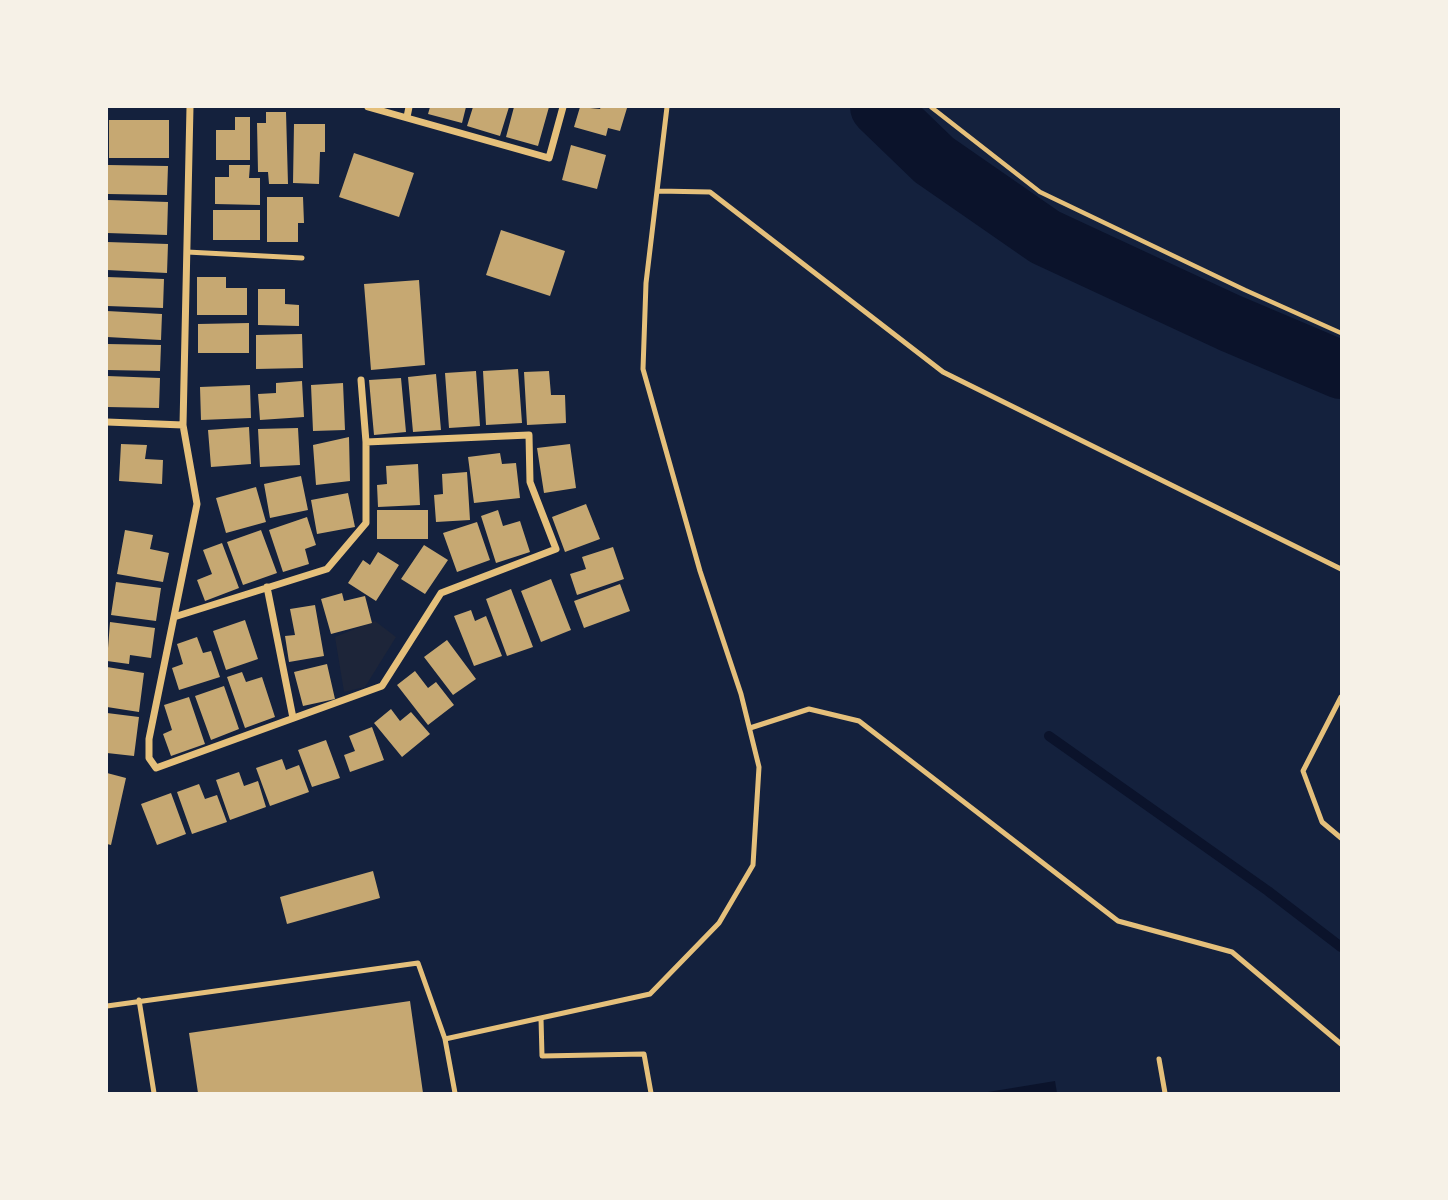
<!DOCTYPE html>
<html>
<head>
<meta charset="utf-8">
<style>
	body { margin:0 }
	#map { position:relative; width:1448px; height:1200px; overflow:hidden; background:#14213d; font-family:"PT Sans",sans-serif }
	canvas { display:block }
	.frame { position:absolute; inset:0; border:108px solid #f6f1e7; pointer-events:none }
</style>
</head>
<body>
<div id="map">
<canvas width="1448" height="1200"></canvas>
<div class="frame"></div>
</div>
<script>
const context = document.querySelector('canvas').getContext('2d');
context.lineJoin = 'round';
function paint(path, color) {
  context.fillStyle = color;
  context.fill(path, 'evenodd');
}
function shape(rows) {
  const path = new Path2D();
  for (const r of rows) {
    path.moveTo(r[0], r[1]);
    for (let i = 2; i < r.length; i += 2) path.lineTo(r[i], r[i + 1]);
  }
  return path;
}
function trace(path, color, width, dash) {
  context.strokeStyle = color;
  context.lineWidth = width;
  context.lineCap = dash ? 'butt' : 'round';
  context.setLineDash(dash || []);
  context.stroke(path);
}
paint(shape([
	[375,621,396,637,365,687,344,692,335,637]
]), '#1d2539');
paint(shape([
	[1055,1081,1057,1093,982,1093]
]), '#0b132b');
trace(shape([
	[1049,736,1268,891,1341,947]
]), '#0b132b', 10);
trace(shape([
	[879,107,934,160,1045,237,1230,323,1341,370]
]), '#0b132b', 58);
paint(shape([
	[430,107,466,107,462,123,428,114],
	[473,107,509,107,500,136,467,126],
	[514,107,549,107,538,146,506,137],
	[580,107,600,109,601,107,627,108,620,131,608,128,606,136,574,127],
	[266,112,286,112,288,184,269,184,268,172,258,172,257,123,266,123],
	[235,117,250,117,250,160,216,160,216,130,235,130],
	[109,120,169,120,169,158,109,158],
	[294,124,325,124,325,152,320,152,319,184,293,183],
	[571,145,606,155,597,189,562,180],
	[354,153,414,173,399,217,339,197],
	[108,165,168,166,167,195,108,194],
	[229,165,250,165,249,178,260,178,260,205,215,204,215,177,229,177],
	[267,197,303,197,304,223,298,223,298,242,267,242],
	[108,200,168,202,167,235,107,233],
	[213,210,260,210,260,240,213,240],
	[501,230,565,251,550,296,486,275],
	[107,242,168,244,167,273,107,270],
	[107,277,164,279,163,308,107,306],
	[197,277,226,277,226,288,247,288,247,315,197,315],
	[419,280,425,365,371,370,364,284],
	[258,289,285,289,285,304,299,305,299,326,258,325],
	[107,311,162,314,161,340,107,337],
	[249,323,249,353,198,353,198,324],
	[302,334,303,368,256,369,256,335],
	[107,344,161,345,160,371,107,370],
	[518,369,522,423,486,425,483,371],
	[476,371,480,426,449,428,445,373],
	[549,371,551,395,565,395,566,423,527,425,524,372],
	[436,374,441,430,413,432,408,377],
	[107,376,160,378,159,408,107,407],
	[401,378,406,432,374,435,369,380],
	[302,381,304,417,260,420,258,394,276,393,276,383],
	[343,383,345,430,313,431,311,385],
	[250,385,251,418,201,420,200,387],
	[249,427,251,464,211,467,208,430],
	[298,428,300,465,260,467,258,429],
	[349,437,350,481,316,485,313,445],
	[121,444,147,445,145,459,163,460,162,484,119,481],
	[570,444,576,488,544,493,537,448],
	[500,453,502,464,516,463,520,498,474,503,468,457],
	[418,464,420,505,378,507,377,485,387,484,386,466],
	[467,472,470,520,436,522,434,495,443,494,442,474],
	[301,476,308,510,270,518,264,484],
	[256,487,266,522,226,533,216,498],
	[348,493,355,527,317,534,311,500],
	[586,504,600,539,565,552,552,517],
	[377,510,428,510,428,539,377,539],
	[498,510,503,526,520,521,530,552,496,563,481,516],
	[307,517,316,545,305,549,309,564,283,572,269,530],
	[477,522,490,560,457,572,443,533],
	[125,530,153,535,150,549,169,553,163,582,117,574],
	[261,530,277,573,243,585,227,542],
	[222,543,239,588,205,601,197,580,212,574,203,550],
	[424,545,448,560,425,594,401,579],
	[613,547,624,579,577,595,570,574,586,569,582,557],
	[378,552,399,565,376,601,348,583,363,560,370,565],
	[551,579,571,630,541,642,521,591],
	[116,582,161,588,156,621,111,615],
	[620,584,630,611,584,628,574,601],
	[511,589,533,647,507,656,486,599],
	[342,593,344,601,365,596,372,623,331,634,321,599],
	[315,605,324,656,289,662,285,636,295,635,290,609],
	[471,610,475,621,486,616,502,656,474,666,454,616],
	[245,620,258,659,226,670,213,631],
	[110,622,155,628,151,658,130,655,129,664,107,661],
	[197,637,203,653,211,651,220,677,179,690,172,668,183,664,177,644],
	[447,640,476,679,453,695,424,657],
	[327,664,335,699,303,706,294,672],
	[107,667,144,673,139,712,107,707],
	[415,671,428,688,436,682,454,705,428,725,397,685],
	[242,672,246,682,262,677,275,717,245,728,227,677],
	[224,686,239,729,211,740,195,696],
	[189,697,205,744,171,756,163,734,172,730,164,705],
	[391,709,400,721,411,712,430,734,402,757,374,723],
	[107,713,139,717,134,756,107,753],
	[372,727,384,760,350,772,344,755,355,751,349,736],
	[326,740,340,778,312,787,298,750],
	[282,759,286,770,299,765,309,792,270,806,256,768],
	[239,772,244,786,258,781,266,807,230,820,216,780],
	[107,773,126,778,111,845,107,844],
	[199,784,205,799,217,795,227,822,192,834,177,792],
	[171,793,186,834,157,845,141,804],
	[373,871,380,898,287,924,280,897],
	[410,1001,423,1093,198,1093,189,1033]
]), '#c6a872');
trace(shape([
	[931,107,1040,192,1245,290,1341,333]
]), '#e5c07b', 4.5);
trace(shape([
	[658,191,710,192,943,372,1341,569],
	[187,252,302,258],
	[1341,697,1303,771,1322,822,1341,838],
	[750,728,809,709,859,721,1118,921,1232,952,1341,1044],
	[139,1000,154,1093],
	[107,1006,418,963,445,1039,650,994,719,923,753,865,759,767,741,694,700,571,643,369,646,283,667,107],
	[541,1018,542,1056,644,1054,651,1093],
	[445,1039,455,1093],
	[1159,1059,1165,1093]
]), '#e5c07b', 5);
trace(shape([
	[368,107,549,158,563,107],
	[407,117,409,107],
	[107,422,183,425,190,107],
	[183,425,197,504,149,739,149,758,156,768,382,686,441,593,556,549,530,482,529,435,366,442],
	[267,587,293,718],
	[174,617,327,569,366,523,366,442,361,380]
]), '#e5c07b', 7);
</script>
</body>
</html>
